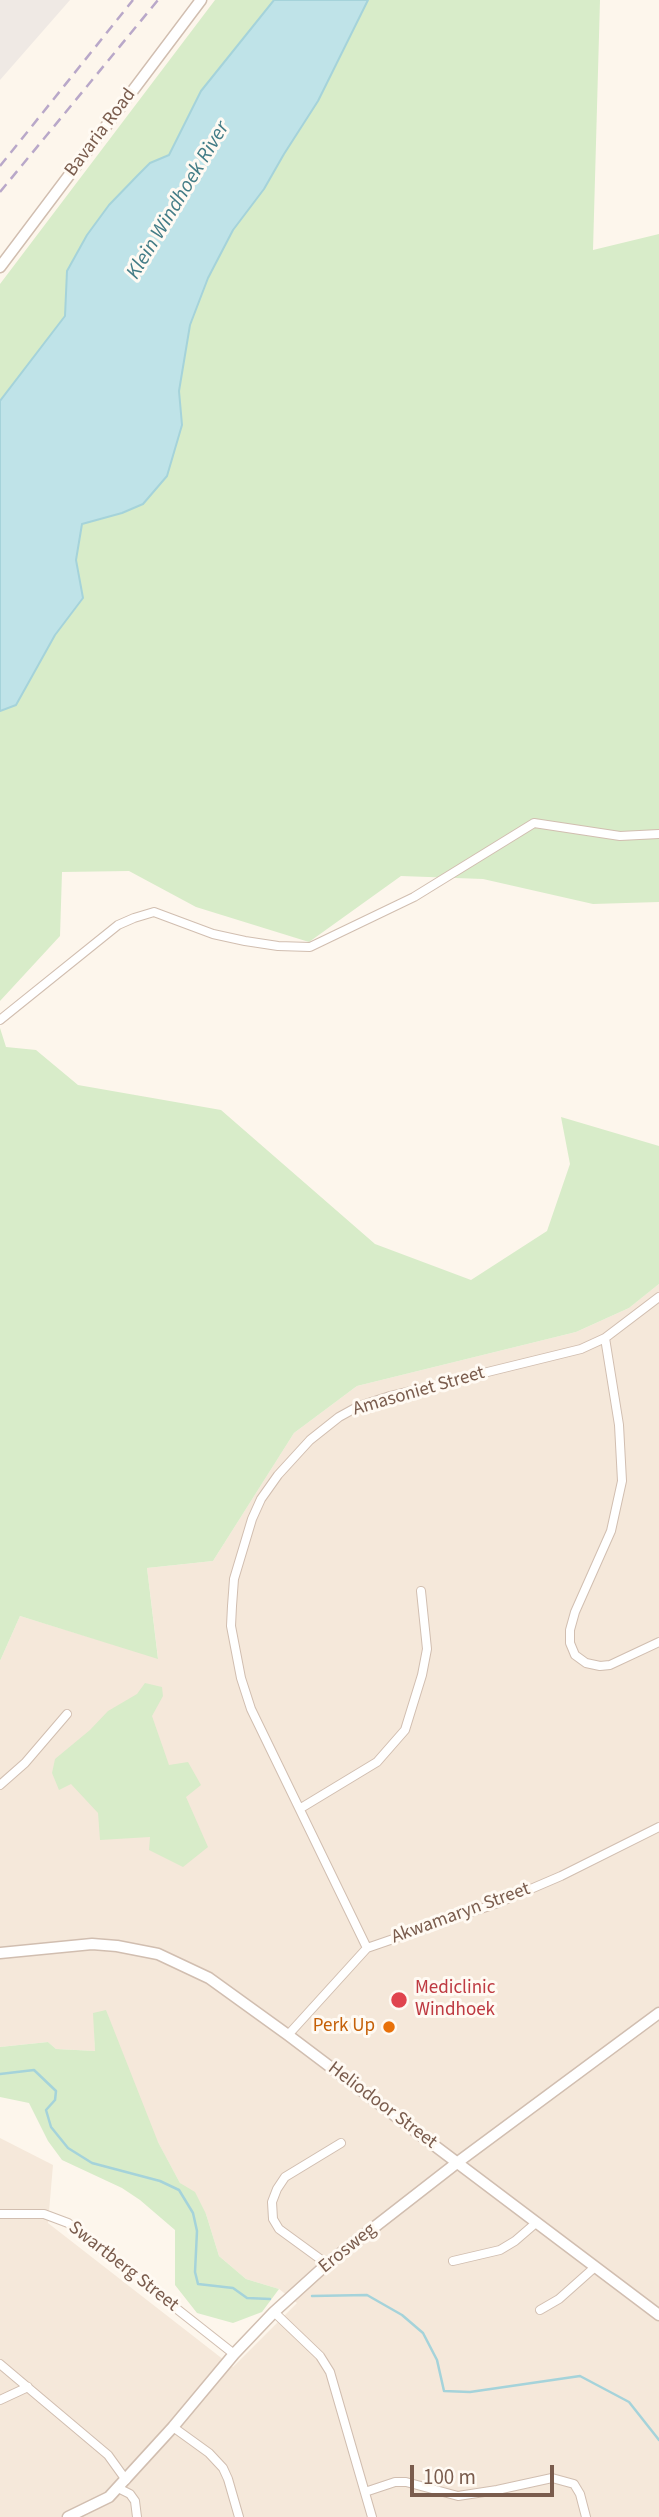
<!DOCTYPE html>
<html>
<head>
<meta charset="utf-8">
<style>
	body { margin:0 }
	#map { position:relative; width:659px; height:2517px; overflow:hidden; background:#fdf6ec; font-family:"Source Sans 3",sans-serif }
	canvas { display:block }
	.scale { position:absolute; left:410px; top:2465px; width:144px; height:32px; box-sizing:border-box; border:4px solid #7a5c4d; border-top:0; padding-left:9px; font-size:21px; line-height:24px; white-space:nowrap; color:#7a5c4d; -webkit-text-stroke:5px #fffaf3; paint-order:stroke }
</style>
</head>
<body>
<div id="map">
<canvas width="659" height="2517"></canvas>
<div class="scale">100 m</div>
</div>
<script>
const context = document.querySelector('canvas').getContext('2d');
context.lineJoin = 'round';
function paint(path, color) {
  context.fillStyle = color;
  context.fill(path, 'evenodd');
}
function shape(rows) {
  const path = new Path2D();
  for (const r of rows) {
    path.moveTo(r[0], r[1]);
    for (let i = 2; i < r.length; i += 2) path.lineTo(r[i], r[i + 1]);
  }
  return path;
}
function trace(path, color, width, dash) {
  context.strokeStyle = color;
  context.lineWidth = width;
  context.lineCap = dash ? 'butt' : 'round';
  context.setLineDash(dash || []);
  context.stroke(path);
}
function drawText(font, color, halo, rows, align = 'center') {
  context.font = font + ' "Source Sans 3",sans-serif';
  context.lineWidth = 6;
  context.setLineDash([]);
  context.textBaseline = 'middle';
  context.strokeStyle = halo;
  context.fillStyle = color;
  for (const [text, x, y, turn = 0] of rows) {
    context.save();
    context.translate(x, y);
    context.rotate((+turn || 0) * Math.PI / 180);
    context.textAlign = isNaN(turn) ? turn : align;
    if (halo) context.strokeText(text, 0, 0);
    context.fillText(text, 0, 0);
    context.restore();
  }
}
paint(shape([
	[659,1284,659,2517,0,2517,0,2138,53,2165,48,2223,233,2367,297,2303,279,2289,246,2279,219,2256,206,2214,180,2183,94,2024,95,2051,56,2049,48,2042,0,2047,0,1661,20,1616,158,1658,147,1568,213,1561,294,1433,357,1386,576,1332,629,1308]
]), '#f5e8da');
paint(shape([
	[0,0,70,0,0,80]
]), '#efe9e4');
paint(shape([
	[215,0,274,0,201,91,169,156,150,163,109,205,67,271,65,316,0,401,0,284],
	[368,0,600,0,593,250,659,234,659,902,593,904,483,879,401,876,309,942,196,907,129,871,62,872,60,936,0,1001,0,711,16,705,55,635,83,599,76,560,82,524,122,513,182,425,179,391,190,325,208,278,233,230,264,189,284,154,318,101],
	[0,1028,6,1047,36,1050,78,1085,221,1110,375,1244,471,1280,547,1231,570,1164,561,1117,659,1146,659,1284,629,1308,576,1332,357,1386,294,1433,213,1561,147,1568,158,1659,20,1616,0,1661],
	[145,1683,162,1687,163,1696,152,1716,169,1765,188,1762,201,1785,186,1797,208,1847,183,1867,149,1850,150,1837,100,1840,98,1813,71,1784,59,1790,52,1773,55,1759,90,1730,108,1711,137,1694],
	[106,2010,158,2142,180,2183,195,2192,206,2214,219,2256,246,2279,279,2289,262,2312,233,2323,197,2313,175,2285,175,2230,140,2200,122,2188,62,2160,48,2141,29,2103,0,2097,0,2047,48,2042,56,2049,95,2051,93,2013]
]), '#d8ecc9');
const water = shape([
	[274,0,368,0,318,101,284,154,264,189,233,230,208,278,190,325,179,391,182,425,167,476,143,504,122,513,82,524,76,560,83,598,55,635,16,705,0,711,0,401,65,316,67,271,87,235,109,205,138,175,150,163,169,155,201,91,274,0]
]);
paint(water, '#bfe3e8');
trace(water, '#a5d3da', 2);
trace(shape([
	[0,2074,34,2070,56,2091,55,2100,46,2110,51,2127,68,2148,92,2163,160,2181,179,2190,193,2213,197,2231,195,2272,198,2284,233,2288,247,2298,270,2299],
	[312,2296,367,2295,402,2315,423,2333,437,2360,444,2391,470,2392,580,2376,629,2402,659,2440]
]), '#a5d3da', 2.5);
const minor = shape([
	[0,1020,118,925,134,918,154,912,213,934,245,941,278,946,310,947,414,897,534,823,620,836,659,834],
	[605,1338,619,1425,622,1481,611,1531,575,1612,570,1630,570,1643,575,1655,586,1663,600,1666,610,1665,659,1642],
	[0,1785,25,1763,67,1714],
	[301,1808,377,1762,405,1730,422,1675,427,1649,421,1591],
	[367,1948,251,1709,241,1678,231,1626,232,1606,234,1579,252,1519,261,1499,278,1475,310,1440,339,1417,359,1406,390,1396,581,1349,605,1338,659,1297],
	[288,2035,367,1948,498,1903,561,1876,659,1827],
	[0,2214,44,2214,68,2223,234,2354],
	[453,2261,500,2250,515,2241,537,2222],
	[327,2264,279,2229,273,2219,272,2202,277,2189,285,2177,341,2143],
	[540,2310,559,2299,595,2267],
	[274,2312,320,2356,330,2372,372,2517],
	[0,2364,108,2455,126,2480],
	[0,2400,28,2387],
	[173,2427,209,2453,223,2468,228,2479,239,2517],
	[118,2488,130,2494,135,2501,137,2517],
	[365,2492,395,2482,406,2482,458,2496,497,2490,552,2478,574,2484,580,2494,586,2517]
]);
const tertiary = shape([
	[0,267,201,0],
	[0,1953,92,1944,117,1946,158,1954,209,1978,288,2035,659,2315],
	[68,2517,109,2497,173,2427,234,2354,274,2312,327,2264,458,2162,659,2013]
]);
trace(minor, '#d1beb0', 10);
trace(tertiary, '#d1beb0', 13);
trace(minor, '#fff', 8);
trace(tertiary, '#fff', 10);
trace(shape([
	[0,166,133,0],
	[0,192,158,0]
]), '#b9a8c9', 2.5, [10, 7]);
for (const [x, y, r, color] of [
	[399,2000,9,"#e0444e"],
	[389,2027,7,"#e8710a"]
]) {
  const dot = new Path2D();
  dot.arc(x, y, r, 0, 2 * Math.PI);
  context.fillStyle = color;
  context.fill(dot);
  trace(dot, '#fffaf3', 2.5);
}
drawText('19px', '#7a5c4d', '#fffaf3', [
	["Bavaria Road",101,133,-53],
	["Amasoniet Street",419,1392,-16],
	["Akwamaryn Street",461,1914,-20],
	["Heliodoor Street",382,2106,37],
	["Erosweg",348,2249,-39],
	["Swartberg Street",123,2267,38]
]);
drawText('19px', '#be3a42', '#fffaf3', [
	["Mediclinic",415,1989],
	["Windhoek",415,2011]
], 'left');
drawText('19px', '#c56008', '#fffaf3', [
	["Perk Up",375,2027]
], 'right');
drawText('italic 21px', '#437c86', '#fffaf3', [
	["Klein Windhoek River",179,201,-59]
]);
</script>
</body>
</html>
